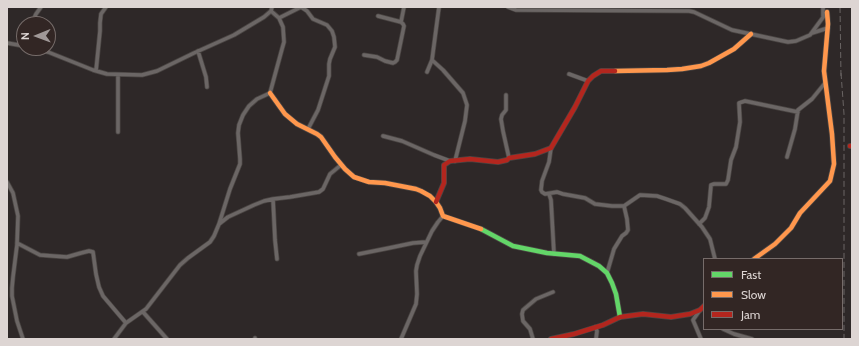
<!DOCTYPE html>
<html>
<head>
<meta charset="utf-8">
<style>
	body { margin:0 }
	#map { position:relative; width:859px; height:346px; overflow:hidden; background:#2e2828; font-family:Cabin,sans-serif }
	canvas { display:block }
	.frame { position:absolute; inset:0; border:8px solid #ddd5d3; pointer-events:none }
	.legend { position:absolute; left:703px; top:258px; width:140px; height:72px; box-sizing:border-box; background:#322624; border:1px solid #766c6a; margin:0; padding:5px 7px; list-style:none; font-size:12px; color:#ddd5d3 }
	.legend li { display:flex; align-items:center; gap:8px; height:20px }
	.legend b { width:20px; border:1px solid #766c6a }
	.north { position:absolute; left:16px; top:16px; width:40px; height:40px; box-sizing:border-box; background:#322624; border:1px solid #766c6a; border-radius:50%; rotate:269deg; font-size:11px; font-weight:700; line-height:16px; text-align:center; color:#ddd5d3 }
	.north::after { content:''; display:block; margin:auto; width:14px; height:18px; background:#a09897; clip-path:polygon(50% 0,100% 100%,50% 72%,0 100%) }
</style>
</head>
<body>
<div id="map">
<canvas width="859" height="346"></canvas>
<div class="frame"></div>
<ul class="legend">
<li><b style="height:5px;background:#63d668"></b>Fast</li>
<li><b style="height:5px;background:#ff974d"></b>Slow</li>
<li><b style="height:5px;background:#b3261e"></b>Jam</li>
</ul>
<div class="north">N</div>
</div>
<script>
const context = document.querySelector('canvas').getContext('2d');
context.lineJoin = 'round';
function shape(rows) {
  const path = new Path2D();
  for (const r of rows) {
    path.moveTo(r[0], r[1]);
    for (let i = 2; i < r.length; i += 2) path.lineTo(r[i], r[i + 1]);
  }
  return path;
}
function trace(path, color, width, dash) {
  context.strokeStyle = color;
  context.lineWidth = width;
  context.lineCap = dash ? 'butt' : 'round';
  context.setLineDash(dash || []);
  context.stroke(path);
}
const street = shape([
	[508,7,516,10,689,11,694,12,732,30,788,42,796,41,810,35,827,12],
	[823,7,823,16],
	[378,16,401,22],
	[279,18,301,7,307,11,313,19,327,25,332,31,334,37,335,47,330,59,329,64,329,76,318,110,308,129],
	[36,24,35,16,36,14,41,7],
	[812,33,828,28],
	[7,43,24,46],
	[35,48,48,52,93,70,107,74,142,75,157,71,194,53,234,35,264,17,271,11,272,7],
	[198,51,206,77,207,87],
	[364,55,377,57,385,61,393,63,395,62,397,60,404,26,403,24,401,22,404,7],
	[432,60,443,70,463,93,467,105,465,121,455,161],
	[96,71,100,31,100,23,101,14,106,7],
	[427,72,432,60,439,7],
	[569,74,588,81],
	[118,75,118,132],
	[506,95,506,110,502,115,501,119,503,131,509,158],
	[383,136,402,141,434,155,450,161],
	[551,148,549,162,542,181,541,190,542,192,545,194,557,192,563,194,585,198,595,204,612,206,624,206,640,195,657,196,666,199,680,204,685,208,702,227,710,239,715,259],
	[787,157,795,129,798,110,812,99,825,83],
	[7,182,13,193,18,216,17,245,13,277,12,288,12,296,17,321,23,339],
	[549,194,551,200,554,254],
	[273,199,275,240,277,259],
	[219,224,228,217,254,205,264,201,273,199,290,197,319,192,323,189,330,174,341,165],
	[699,224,705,218,709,207,711,185,714,184,726,184,728,180,731,160,736,147,740,122,739,103,745,101,798,112],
	[17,243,40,255,53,256,67,257,81,253,89,251,93,252,96,274,99,287,103,296,126,323],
	[359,254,389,248,413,243,426,242],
	[607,273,614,249,622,236,626,233,628,230,627,219,624,206],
	[700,310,693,320,701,339],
	[143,312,167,339],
	[595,327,597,331,596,339],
	[723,329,734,334,752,339],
	[114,339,126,323,146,309,180,265,188,258,210,242,214,236,219,224,230,189,240,164,240,159,238,133,239,125,243,115,249,106,257,99,270,93,282,49,284,42,283,27,279,18,271,11],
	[255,339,255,338],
	[401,339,416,304,417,294,416,271,417,265,420,256,432,231,438,222,443,216],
	[533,339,530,329,523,321,522,314,523,310,536,299,553,292]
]);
const fast = shape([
	[481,229,513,246,547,253,580,256,599,266,607,273,612,283,616,294,620,317]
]);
const slow = shape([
	[615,71,667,70,682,69,701,66,709,63,734,49,751,34],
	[270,93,285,114,297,124,317,134,321,137,335,157,345,169,354,177,369,182,385,183,416,189,421,191,430,196,436,202,440,208,443,216,481,229],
	[754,259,775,244,791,228,800,213,830,181,834,164,832,134,824,71,828,24,827,12]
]);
const jam = shape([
	[850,146,852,146],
	[436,202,444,183,444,165,450,161,470,159,498,162,507,160,509,158,535,154,551,148,575,107,588,81,593,76,601,71,615,71],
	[551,339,574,334,603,325,620,317,643,314,671,317,690,314,700,310,704,306]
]);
trace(street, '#4a4543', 5);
trace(fast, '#4a4543', 6);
trace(slow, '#4a4543', 6);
trace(jam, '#4a4543', 6);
trace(street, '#6b6665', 3.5);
trace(fast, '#63d668', 4.5);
trace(slow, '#ff974d', 4.5);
trace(jam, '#b3261e', 4.5);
trace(shape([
	[840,7,841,77],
	[841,73,844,114,844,339]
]), '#6a6564', 1, [6, 3]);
</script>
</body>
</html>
